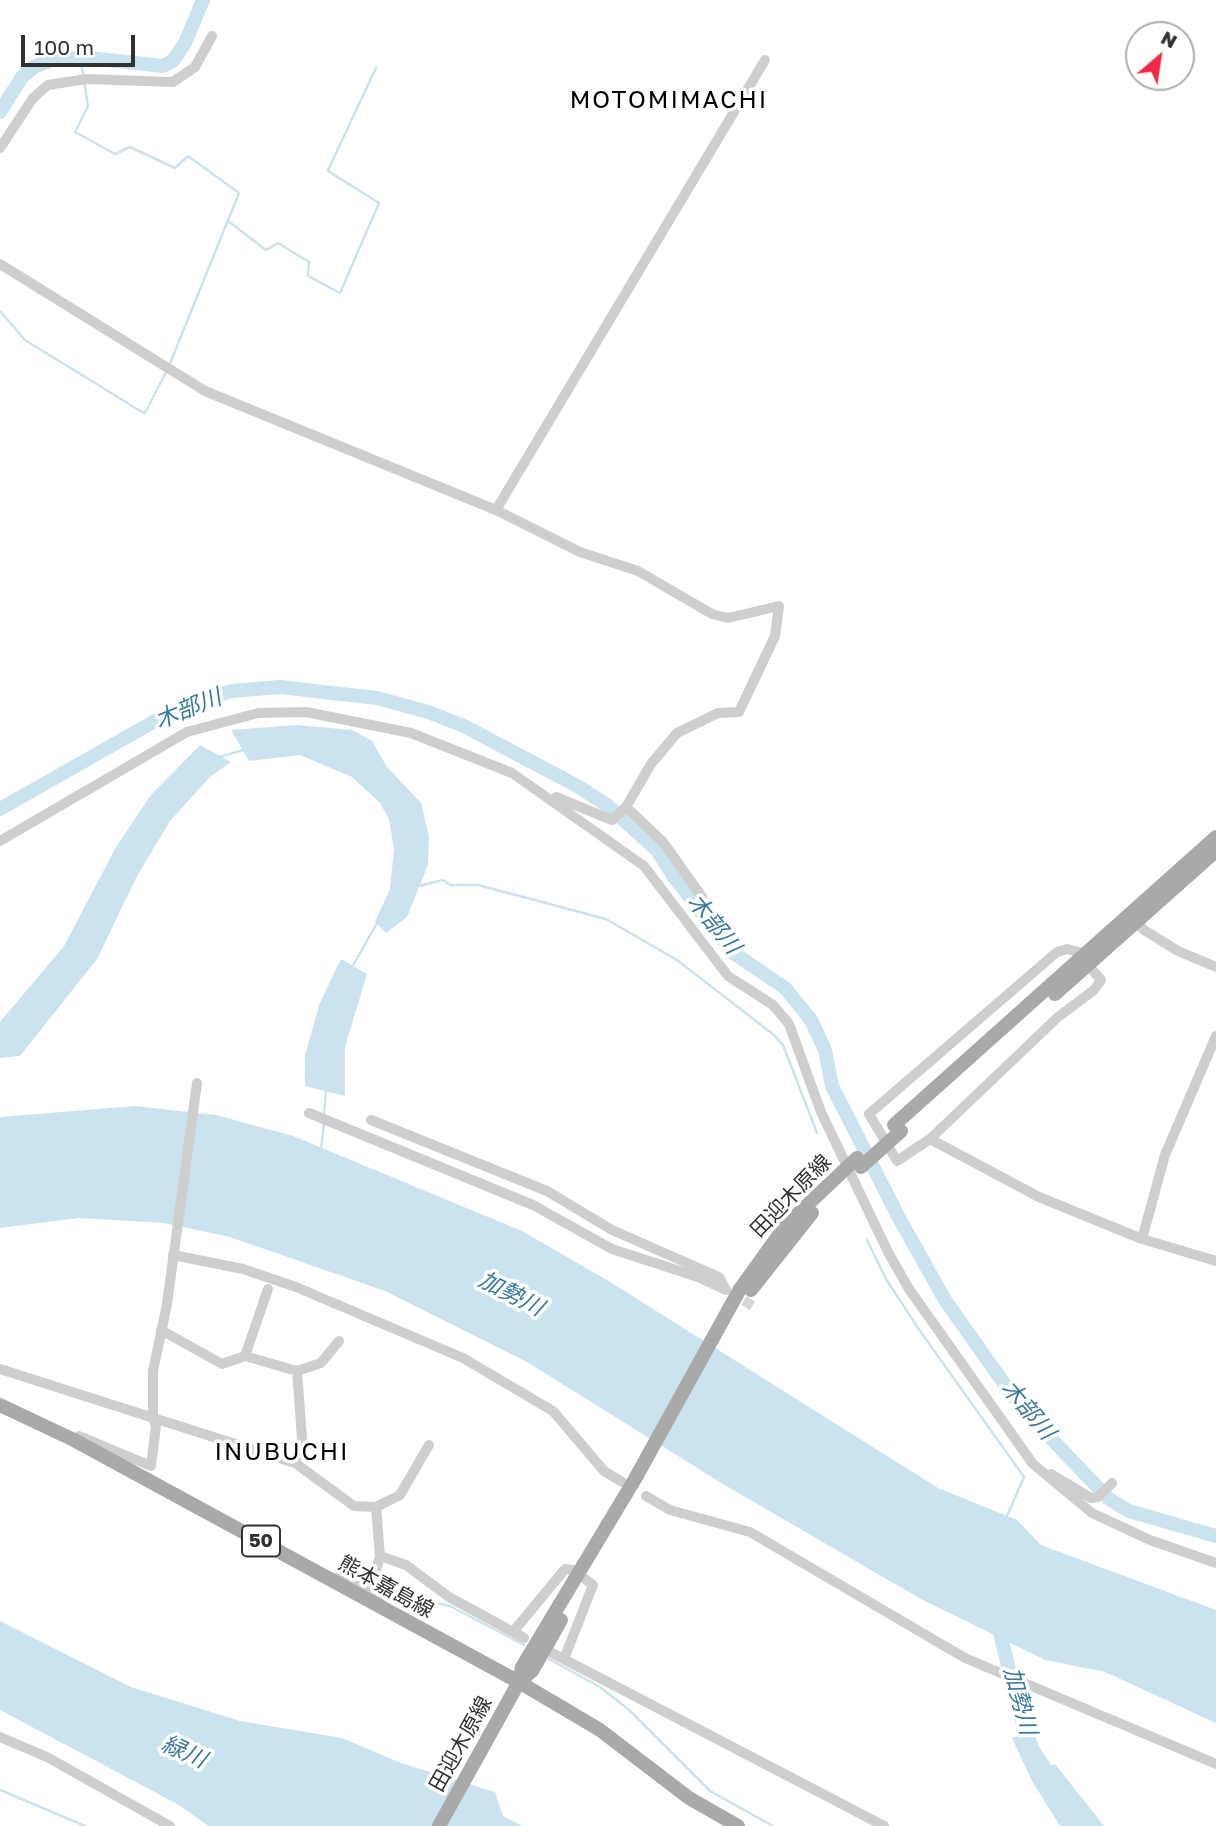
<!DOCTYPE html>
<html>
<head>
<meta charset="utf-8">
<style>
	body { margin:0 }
	#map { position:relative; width:1216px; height:1826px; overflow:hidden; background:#fff; font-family:"Golos Text",sans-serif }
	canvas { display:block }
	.north { position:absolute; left:1125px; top:21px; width:70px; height:70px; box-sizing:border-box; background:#fff; border:2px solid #adadad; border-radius:50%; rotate:29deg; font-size:19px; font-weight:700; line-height:28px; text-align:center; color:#313131 }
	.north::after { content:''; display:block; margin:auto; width:24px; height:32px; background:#f12945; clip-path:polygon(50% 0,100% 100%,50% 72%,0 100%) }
	.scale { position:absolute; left:21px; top:35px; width:114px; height:32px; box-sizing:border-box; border:4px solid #313131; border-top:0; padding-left:9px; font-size:21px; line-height:24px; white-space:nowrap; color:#313131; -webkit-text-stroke:5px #fff; paint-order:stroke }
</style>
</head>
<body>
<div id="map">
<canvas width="1216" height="1826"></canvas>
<div class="north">N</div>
<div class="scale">100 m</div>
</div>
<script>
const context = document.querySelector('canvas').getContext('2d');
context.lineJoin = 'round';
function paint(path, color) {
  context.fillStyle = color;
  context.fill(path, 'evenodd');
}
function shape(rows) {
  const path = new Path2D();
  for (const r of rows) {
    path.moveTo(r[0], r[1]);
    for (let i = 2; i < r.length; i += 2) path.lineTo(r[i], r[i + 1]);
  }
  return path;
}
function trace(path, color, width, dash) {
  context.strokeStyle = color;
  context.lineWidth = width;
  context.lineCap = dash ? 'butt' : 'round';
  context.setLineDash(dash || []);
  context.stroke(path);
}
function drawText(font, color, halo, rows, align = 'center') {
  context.font = font + ' "Golos Text","Noto Sans JP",sans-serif';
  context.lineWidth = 7;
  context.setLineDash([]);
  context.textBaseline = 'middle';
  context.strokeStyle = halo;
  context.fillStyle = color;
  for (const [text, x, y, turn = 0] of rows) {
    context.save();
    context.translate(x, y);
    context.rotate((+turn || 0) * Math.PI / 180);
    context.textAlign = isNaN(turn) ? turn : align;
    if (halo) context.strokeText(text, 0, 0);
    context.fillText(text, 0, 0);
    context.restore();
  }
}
paint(shape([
	[297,725,352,730,372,741,387,767,421,803,429,836,428,865,407,917,386,933,375,922,390,889,394,849,389,819,380,803,352,777,300,755,249,761,231,730],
	[200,745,231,762,211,776,170,821,137,876,97,959,20,1056,0,1058,0,1022,64,946,116,847,151,795],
	[341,959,367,974,345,1047,345,1096,305,1086,305,1056,319,1005],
	[135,1106,216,1115,293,1136,522,1231,607,1280,938,1488,1017,1520,1041,1545,1216,1610,1216,1723,1105,1672,1045,1660,919,1598,723,1484,527,1362,385,1291,230,1237,164,1223,79,1218,0,1228,0,1117],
	[0,1621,131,1687,240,1721,342,1738,401,1763,495,1792,503,1816,522,1826,208,1826,179,1805,0,1710],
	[1025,1733,1038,1767,1045,1770,1055,1764,1104,1826,1060,1826,1032,1781,1012,1738]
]), '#cae3ef');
trace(shape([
	[80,57,83,74],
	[84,81,88,106,75,132,115,154,130,147,175,168,188,156,239,193,169,366],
	[228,221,266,250,278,243,309,262,308,276,340,293,379,203,328,171,329,168,376,68],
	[0,311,25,340,142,412,145,413,166,372],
	[219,757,243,750],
	[419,886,443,880,450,885,478,885,606,919,677,960,774,1035,783,1045,817,1133],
	[351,969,377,923],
	[324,1115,326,1090],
	[321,1150,324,1122],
	[867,1240,886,1279,918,1328,1024,1477,1007,1516],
	[402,1596,450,1606,524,1645],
	[549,1659,600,1687,628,1709,710,1791,773,1826],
	[0,1790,85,1826]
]), '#cae3ef', 2.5);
trace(shape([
	[0,112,22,77,34,67,51,60,80,57,163,66,173,61,185,43,203,0],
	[0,809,169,713,231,691,280,687,377,698,428,712,464,726,579,787,607,805,657,850,674,877,732,952,785,988,811,1020,825,1050,832,1086,898,1216,945,1300,1020,1406,1109,1499,1129,1511,1216,1536],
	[997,1621,1022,1722,1033,1750,1056,1785]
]), '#cae3ef', 14);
trace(shape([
	[731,1293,753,1306]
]), '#d6d6d6', 10, [10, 5]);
trace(shape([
	[0,148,33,98,48,85,86,79,173,82,195,67,212,36],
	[0,264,205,391,496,510,580,552,638,571,712,614,728,618,779,606,775,636,739,712,718,713,677,733,651,764,626,807,612,820,556,797],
	[496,510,765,60],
	[626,807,663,842,702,897],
	[0,841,187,732,258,713,306,712,411,733,512,773,644,866,728,976,773,1005,789,1024,821,1112,888,1252,909,1289,1033,1464,1092,1513,1150,1540,1216,1563],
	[1131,917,1144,930,1178,951,1216,967],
	[1085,954,1067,949,1057,952,869,1114,897,1161,930,1139,1058,1017,1094,990,1101,980,1088,965],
	[309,1113,533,1205,612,1249,698,1277,726,1290],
	[371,1120,547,1191,612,1230,719,1277,726,1290],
	[930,1139,1039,1197,1142,1239,1216,1261],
	[1142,1239,1165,1155,1216,1036],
	[173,1255,243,1269,296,1287,463,1358,553,1411,604,1471,622,1482],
	[161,1330,222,1364,245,1356,297,1371,302,1438,295,1463],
	[245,1356,268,1289],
	[0,1369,295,1463,354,1506,376,1507,400,1495,429,1445],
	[297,1371,321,1363,339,1341],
	[79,1436,151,1466,156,1426,153,1418,153,1371,167,1304,197,1083],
	[1051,1474,1091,1498,1098,1497,1112,1483],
	[646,1496,670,1510,750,1532,965,1658,1216,1764],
	[380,1556,406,1565,449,1597,524,1638],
	[337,1578,371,1588,382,1606],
	[371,1588,380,1556,376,1507],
	[513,1632,565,1569,579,1571],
	[552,1653,884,1826],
	[564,1659,593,1585,585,1579],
	[0,1737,47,1757,170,1826]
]), '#cecece', 10);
trace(shape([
	[1055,994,1216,851],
	[894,1125,1216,837],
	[751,1290,812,1213],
	[0,1405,74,1440,519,1682,600,1730,689,1798,738,1826],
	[519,1682,532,1671,561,1620],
	[439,1826,519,1682,522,1667,635,1479,740,1289,786,1225,857,1158]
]), '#a9a9a9', 14);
trace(shape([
	[861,1167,901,1131]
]), '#a9a9a9', 14);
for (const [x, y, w] of [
	[261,1541,38]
]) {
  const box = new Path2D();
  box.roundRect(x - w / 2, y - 15.5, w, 31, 5);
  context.fillStyle = '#fff';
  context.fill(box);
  trace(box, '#313131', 2);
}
drawText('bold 19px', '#313131', null, [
	["50",261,1541]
]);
drawText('21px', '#313131', '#fff', [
	["田迎木原線",791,1196,-46],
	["熊本嘉島線",386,1587,29],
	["田迎木原線",461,1744,-61]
]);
drawText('italic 23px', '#387a9a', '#fff', [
	["木部川",188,709,-22],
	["木部川",714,924,51],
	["加勢川",511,1294,27],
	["木部川",1028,1410,50],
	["加勢川",1020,1701,75],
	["緑川",184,1752,24]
]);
context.letterSpacing = '2px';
drawText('24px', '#000', '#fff', [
	["MOTOMIMACHI",669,100],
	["INUBUCHI",282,1452]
]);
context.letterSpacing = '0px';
</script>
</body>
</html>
